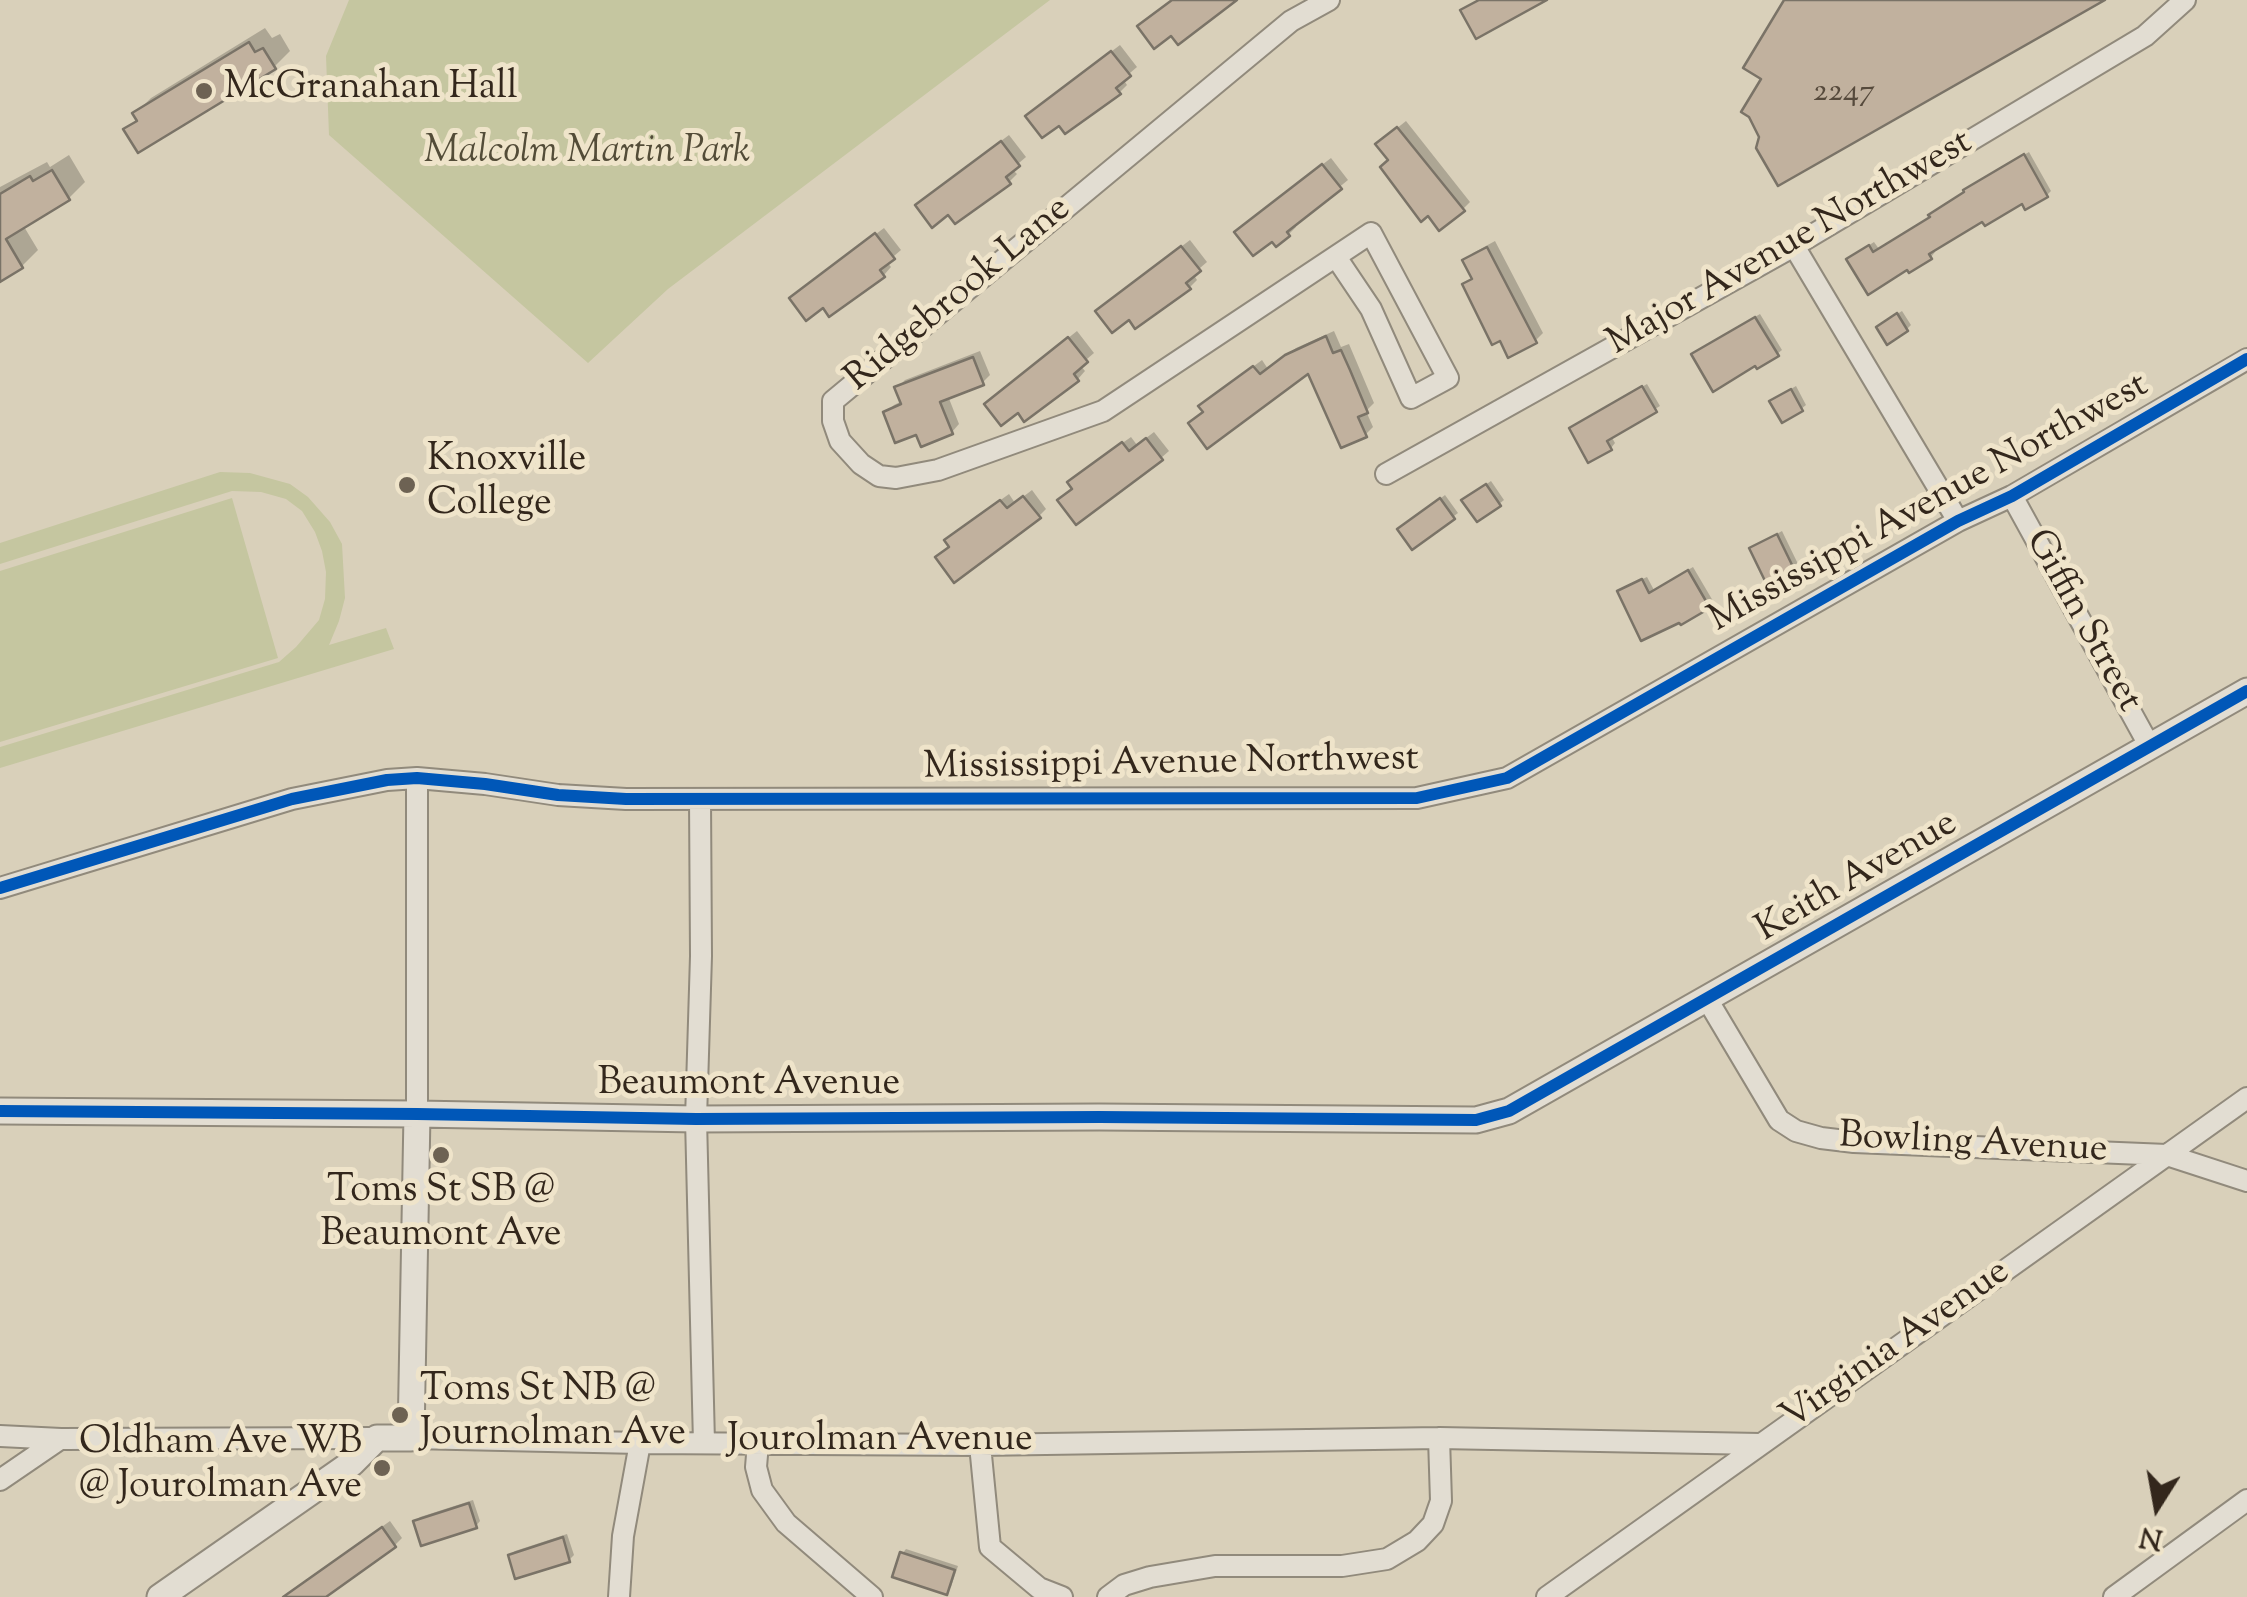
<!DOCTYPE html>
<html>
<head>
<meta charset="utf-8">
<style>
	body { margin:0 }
	#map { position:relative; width:2247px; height:1597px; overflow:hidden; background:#d9d0ba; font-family:"Sorts Mill Goudy",serif }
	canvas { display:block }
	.north { position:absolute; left:2107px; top:1457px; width:100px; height:100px; -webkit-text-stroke:8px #efe4ca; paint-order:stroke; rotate:191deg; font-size:28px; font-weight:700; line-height:40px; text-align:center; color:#33271c }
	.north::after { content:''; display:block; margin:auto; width:35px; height:45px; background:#33271c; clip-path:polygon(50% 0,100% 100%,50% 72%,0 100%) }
</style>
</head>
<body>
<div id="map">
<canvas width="2247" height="1597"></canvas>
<div class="north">N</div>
</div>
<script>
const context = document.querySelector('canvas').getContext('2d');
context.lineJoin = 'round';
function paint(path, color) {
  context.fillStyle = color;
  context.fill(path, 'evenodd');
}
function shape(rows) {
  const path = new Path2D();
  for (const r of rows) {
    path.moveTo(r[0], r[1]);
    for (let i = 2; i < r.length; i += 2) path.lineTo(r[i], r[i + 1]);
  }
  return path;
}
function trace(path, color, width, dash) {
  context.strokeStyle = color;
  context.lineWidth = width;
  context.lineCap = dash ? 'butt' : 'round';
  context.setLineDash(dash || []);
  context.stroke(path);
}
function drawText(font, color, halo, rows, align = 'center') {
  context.font = font + ' "Sorts Mill Goudy",serif';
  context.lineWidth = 10;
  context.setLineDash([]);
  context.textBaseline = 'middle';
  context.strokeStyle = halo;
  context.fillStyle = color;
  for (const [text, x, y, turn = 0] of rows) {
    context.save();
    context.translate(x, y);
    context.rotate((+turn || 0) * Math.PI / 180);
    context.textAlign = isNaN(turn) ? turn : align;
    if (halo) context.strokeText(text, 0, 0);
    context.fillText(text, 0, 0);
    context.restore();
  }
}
paint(shape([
	[349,0,1050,0,668,289,588,363,329,135,326,56],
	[220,472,250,473,290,484,308,497,330,522,342,544,345,598,339,621,329,645,386,628,394,649,0,768,0,747,279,662,296,647,319,620,325,599,326,572,322,551,315,532,302,511,286,499,261,492,232,491,0,564,0,543],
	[232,498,278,658,0,742,0,571]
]), '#c5c6a0');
paint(shape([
	[265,28,272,38,280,34,290,51,274,67,127,129,138,118,135,114,151,98],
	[1120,45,1137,67,1123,79,1127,85,1120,92,1066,130,1060,122,1036,109],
	[1406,121,1470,202,1463,209,1391,160,1386,137],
	[1009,135,1026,157,1012,169,1017,174,1009,182,925,198],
	[2029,152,2051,191,2047,195,2023,201,1983,218,1933,249,1935,252,1931,257,1910,270,1854,255,1874,242,1879,249,1932,216,1971,186],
	[69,155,85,182,69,198,23,225,38,250,22,266,0,279,0,187,47,162,50,167],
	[1331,158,1348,180,1294,224,1296,227,1289,234,1245,224],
	[884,228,901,250,887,262,891,267,884,275,830,313,800,291],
	[1190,240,1207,262,1193,274,1197,280,1190,287,1130,317,1106,304],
	[1495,241,1543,333,1535,341,1465,284,1473,276,1465,260,1473,253],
	[1902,311,1911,325,1907,329,1883,323],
	[1760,314,1782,350,1777,354,1698,350],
	[1077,331,1094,353,1080,365,1085,371,1078,379,1025,418,1018,410,994,397],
	[1334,331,1341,347,1349,344,1374,403,1366,411,1373,427,1365,435,1309,370,1205,411,1201,406,1262,360,1268,369,1296,348],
	[980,351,990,375,982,383,948,396,959,424,952,432,917,432,886,412,894,405,902,401,897,388,905,380],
	[1647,384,1660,406,1611,436,1615,443,1611,448,1577,424],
	[1796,386,1806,405,1801,409,1777,397],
	[1154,432,1169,451,1161,458,1074,488,1077,475,1131,437,1137,445],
	[1491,481,1504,500,1499,504,1469,496],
	[1032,490,1046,509,1039,516,952,546,955,533,1009,494,1015,503],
	[1445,495,1458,513,1413,547,1405,525],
	[1782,531,1798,564,1768,581,1752,548],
	[1693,567,1713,601,1680,620,1625,587,1647,577,1654,590],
	[473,1500,480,1521,476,1526,415,1522,420,1517],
	[390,1521,402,1538,395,1545,322,1597,305,1597,306,1581],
	[567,1534,574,1555,569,1560,510,1555,515,1551],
	[906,1549,958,1566,951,1587,946,1592,902,1554]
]), '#0003');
const building = shape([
	[1172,0,1237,0,1178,45,1171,36,1154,49,1137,26,1172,0],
	[1479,0,1547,0,1476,39,1460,10,1479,0],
	[1784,0,2105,0,1778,186,1756,148,1759,137,1749,117,1741,112,1761,79,1743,68,1784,0],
	[249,42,255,52,263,48,276,69,138,153,123,129,137,121,132,113,249,42],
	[1111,51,1131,76,1116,88,1121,94,1065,134,1059,126,1042,138,1025,116,1111,51],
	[1397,127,1465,211,1439,231,1428,216,1421,222,1380,167,1388,160,1375,144,1397,127],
	[1001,141,1020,166,1006,177,1011,184,955,224,948,215,932,228,915,205,1001,141],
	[2024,154,2048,197,2025,210,2022,204,1985,226,1982,222,1929,254,1932,259,1909,273,1907,270,1868,295,1846,259,1869,245,1873,252,1930,217,1928,215,1964,192,1963,190,2024,154],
	[1322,164,1342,189,1287,232,1290,236,1276,247,1272,242,1253,256,1234,232,1322,164],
	[52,170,70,200,6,239,23,268,0,282,0,194,30,176,33,181,52,170],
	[875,233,895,259,880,270,885,277,829,317,823,308,806,321,789,298,875,233],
	[1181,246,1201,271,1186,283,1191,289,1135,329,1129,320,1112,333,1095,311,1181,246],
	[1487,247,1537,343,1508,358,1500,341,1492,345,1462,284,1472,279,1462,260,1487,247],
	[1897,313,1908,331,1887,345,1876,327,1897,313],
	[1755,317,1779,356,1757,369,1755,366,1713,392,1691,354,1755,317],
	[1326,336,1333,353,1341,350,1350,370,1368,413,1358,417,1367,437,1341,448,1308,374,1207,449,1188,423,1203,412,1198,406,1253,366,1260,374,1285,355,1326,336],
	[1068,337,1088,362,1074,374,1079,381,1024,422,1018,413,1001,426,984,404,1068,337],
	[973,357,984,385,940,402,953,434,921,447,916,435,895,443,883,412,901,404,894,387,973,357],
	[1642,386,1657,412,1607,441,1612,450,1588,463,1569,428,1642,386],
	[1791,389,1803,411,1782,423,1769,401,1791,389],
	[1146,438,1163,460,1076,525,1057,500,1072,489,1067,482,1122,442,1129,451,1146,438],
	[1486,484,1501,506,1477,522,1461,500,1486,484],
	[1023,496,1041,518,954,583,935,557,949,547,944,540,1000,500,1007,508,1023,496],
	[1440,498,1455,519,1412,550,1397,529,1440,498],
	[1777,534,1795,571,1767,585,1749,548,1777,534],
	[1688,570,1710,608,1681,625,1679,623,1641,641,1617,591,1642,579,1649,593,1688,570],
	[469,1503,477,1528,421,1546,413,1521,469,1503],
	[382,1527,396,1547,326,1597,283,1597,382,1527],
	[563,1537,570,1562,515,1579,508,1555,563,1537],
	[900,1552,955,1570,947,1595,892,1577,900,1552]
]);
paint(building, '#c1b19e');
trace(building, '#7a7367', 2.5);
const minor = shape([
	[1329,0,1291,21,833,401,833,421,840,441,861,464,879,476,896,478,938,470,1103,411,1371,233,1448,378,1411,398,1371,309,1336,257],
	[1794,246,1958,521],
	[1386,474,1794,246,2145,36,2185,0],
	[2012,496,2150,747],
	[700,799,701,956,696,1119,704,1443],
	[0,888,292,799,387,780,417,778,485,784,558,795,626,799,1417,798,1507,778,1958,521,2012,496,2247,359],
	[1707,999,1779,1120,1796,1131,1821,1138,1854,1142,2167,1155,2247,1181],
	[417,1114,417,778],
	[0,1436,61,1439,377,1438],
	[411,1438,640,1443,980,1445,1439,1438,1760,1444],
	[758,1443,756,1467,762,1490,786,1523,872,1597],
	[980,1445,990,1547,1039,1588,1062,1597],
	[0,1480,60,1439],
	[619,1597,623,1536,640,1443],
	[1108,1597,1124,1585,1150,1577,1215,1566,1342,1566,1387,1559,1417,1541,1433,1524,1441,1501,1439,1438],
	[1547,1597,2247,1098],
	[2114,1597,2247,1500]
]);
const tertiary = shape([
	[0,1111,417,1114,696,1119,1099,1117,1476,1120,1509,1111,2247,691],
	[160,1597,352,1463,377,1438,411,1438,417,1114]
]);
trace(minor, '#918a7c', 24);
trace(tertiary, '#918a7c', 29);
trace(minor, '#e2ddd2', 20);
trace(tertiary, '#e2ddd2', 25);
trace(shape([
	[0,888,292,799,387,780,417,778,485,784,558,795,626,799,1417,798,1507,778,1958,521,2012,496,2247,359],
	[0,1111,417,1114,696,1119,1099,1117,1476,1120,1509,1111,2247,691]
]), '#0057b8', 12);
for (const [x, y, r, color] of [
	[204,91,10,"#6d6253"],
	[407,485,10,"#6d6253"],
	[441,1155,10,"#6d6253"],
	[400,1415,10,"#6d6253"],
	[382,1468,10,"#6d6253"]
]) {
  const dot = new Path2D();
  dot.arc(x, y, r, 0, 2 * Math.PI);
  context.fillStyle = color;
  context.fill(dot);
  trace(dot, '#efe4ca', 4);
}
drawText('32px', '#564a3c', null, [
	["2247",1844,95]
]);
drawText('38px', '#33271c', '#efe4ca', [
	["McGranahan Hall",224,91],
	["Knoxville",427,463],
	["College",427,507],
	["Toms St SB @",441,1194,"center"],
	["Beaumont Ave",441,1238,"center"],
	["Toms St NB @",420,1393],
	["Journolman Ave",420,1437],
	["Oldham Ave WB",362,1446,"right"],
	["@ Jourolman Ave",362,1490,"right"]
], 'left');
drawText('italic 38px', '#534c38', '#efe4ca', [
	["Malcolm Martin Park",587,155]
]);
drawText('38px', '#33271c', '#efe4ca', [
	["Major Avenue Northwest",1791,245,-30],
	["Ridgebrook Lane",960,296,-40],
	["Mississippi Avenue Northwest",1930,505,-29],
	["Giffin Street",2081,622,61],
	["Mississippi Avenue Northwest",1171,766,-1],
	["Keith Avenue",1858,879,-30],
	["Beaumont Avenue",749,1087],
	["Bowling Avenue",1973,1146,3],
	["Virginia Avenue",1897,1347,-35],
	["Jourolman Avenue",880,1443]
]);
</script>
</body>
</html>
